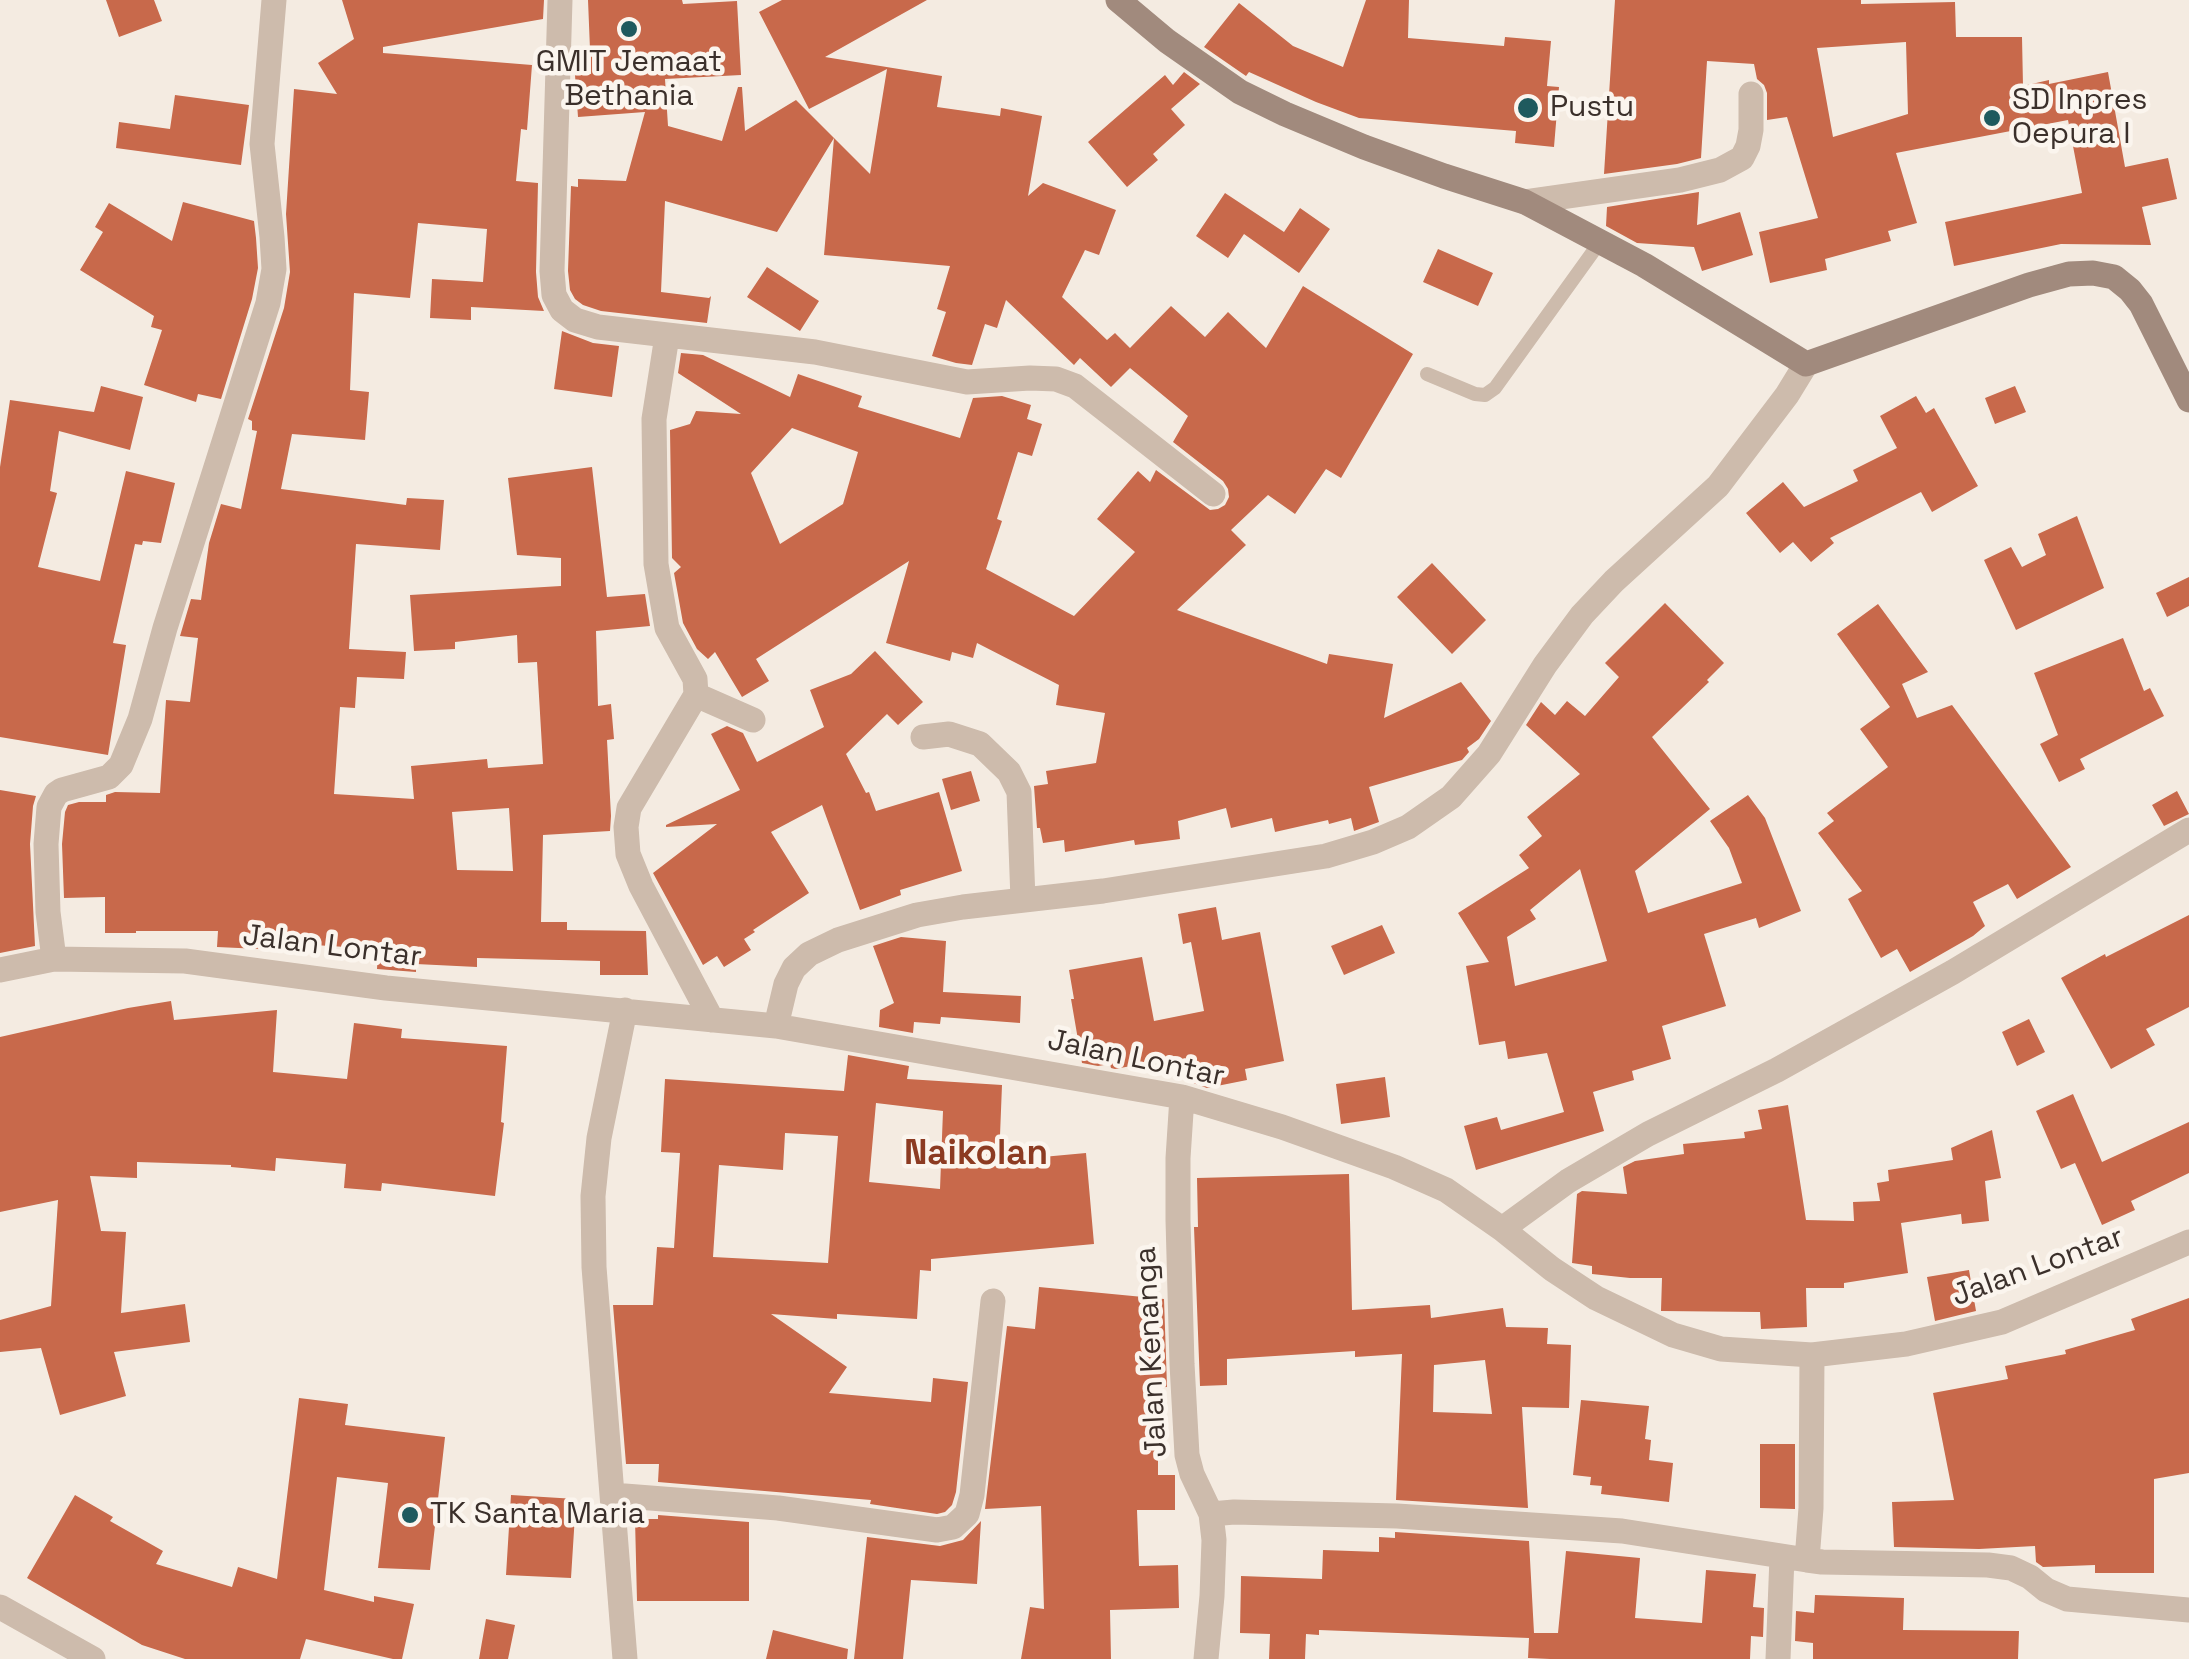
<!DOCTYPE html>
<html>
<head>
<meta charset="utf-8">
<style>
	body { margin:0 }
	canvas { display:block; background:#f4ebe1 }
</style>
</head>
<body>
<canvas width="2189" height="1659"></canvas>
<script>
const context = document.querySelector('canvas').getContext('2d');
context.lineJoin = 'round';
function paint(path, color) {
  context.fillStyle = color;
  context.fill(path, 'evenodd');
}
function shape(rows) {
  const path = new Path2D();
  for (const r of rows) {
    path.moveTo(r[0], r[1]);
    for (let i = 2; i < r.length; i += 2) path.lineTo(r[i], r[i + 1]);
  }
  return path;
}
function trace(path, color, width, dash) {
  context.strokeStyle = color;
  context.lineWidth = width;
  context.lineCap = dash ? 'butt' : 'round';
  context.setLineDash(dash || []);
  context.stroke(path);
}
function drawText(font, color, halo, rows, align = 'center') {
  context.font = font + ' "Space Grotesk",sans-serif';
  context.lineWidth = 9;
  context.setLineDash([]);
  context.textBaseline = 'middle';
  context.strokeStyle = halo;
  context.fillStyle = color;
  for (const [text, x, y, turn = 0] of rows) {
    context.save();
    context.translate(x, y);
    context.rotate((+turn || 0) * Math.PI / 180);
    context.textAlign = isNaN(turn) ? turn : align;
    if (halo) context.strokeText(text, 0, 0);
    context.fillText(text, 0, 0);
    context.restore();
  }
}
paint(shape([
	[106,0,154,0,162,21,119,37],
	[342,0,544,0,543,19,383,47,383,53,532,65,527,130,521,129,516,181,538,183,536,272,538,297,544,311,471,307,471,320,430,318,432,279,483,282,487,229,418,223,410,298,354,293,350,390,369,392,365,440,292,434,281,489,406,505,407,498,444,500,440,550,356,544,349,649,406,652,404,679,357,677,355,708,340,707,334,794,414,799,411,766,487,759,488,768,543,764,537,662,518,663,517,635,455,642,455,649,414,651,410,595,561,586,561,558,517,555,508,478,592,467,607,597,645,594,650,626,596,631,598,706,611,704,614,739,607,740,611,816,610,831,543,835,541,922,567,922,567,930,646,931,648,975,600,975,600,961,477,958,477,967,416,964,416,972,377,969,378,949,282,943,282,950,217,947,218,931,136,931,136,933,105,933,105,897,64,898,62,844,65,812,68,805,79,802,106,802,106,795,115,792,160,793,166,700,190,702,198,638,180,636,191,599,201,600,209,543,221,504,241,509,257,431,252,430,252,421,248,419,284,308,290,272,286,214,294,89,337,94,318,63,354,39],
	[509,808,513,871,457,870,452,812],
	[588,0,682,0,683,4,737,1,741,75,665,79,668,126,722,141,738,87,742,87,745,131,796,100,870,174,887,69,809,109,759,12,782,0,927,0,825,57,942,76,937,107,1000,116,1001,108,1042,116,1028,196,1043,183,1116,210,1099,255,1085,250,1062,297,1107,340,1115,333,1130,348,1171,306,1205,337,1228,312,1266,348,1303,286,1413,354,1341,478,1326,469,1295,514,1268,495,1231,530,1246,545,1177,610,1327,664,1329,654,1393,664,1384,718,1461,682,1491,721,1479,739,1467,748,1469,752,1462,760,1369,787,1379,822,1354,831,1351,818,1329,824,1328,820,1275,832,1272,818,1231,828,1226,808,1178,821,1180,839,1135,845,1134,840,1065,852,1064,840,1043,843,1040,828,1037,828,1034,786,1048,784,1046,771,1096,763,1105,713,1056,705,1059,685,977,643,973,658,952,652,950,661,886,643,909,561,756,659,769,681,742,697,715,652,708,659,697,649,683,623,674,573,681,567,672,558,670,430,690,424,696,411,741,414,678,373,681,353,703,355,790,397,798,374,862,396,858,407,960,438,973,398,1002,396,1031,405,1027,419,1042,424,1032,456,1018,452,997,519,1002,521,986,569,1074,616,1135,552,1097,519,1138,471,1150,482,1156,470,1210,510,1218,509,1225,505,1229,497,1228,489,1223,481,1173,442,1188,416,1130,368,1111,387,1080,358,1074,365,1006,300,997,328,985,324,972,365,956,363,932,356,946,312,937,309,950,266,824,255,834,138,777,232,665,201,661,292,709,298,711,296,707,323,601,311,583,305,575,299,570,290,568,271,571,186,578,187,578,179,626,181,645,112,578,117,575,75,591,74],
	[792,428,858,452,843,504,780,544,751,473],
	[1366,0,1409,0,1408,38,1504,46,1505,37,1551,41,1547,86,1559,87,1554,147,1515,143,1516,131,1359,118,1316,102,1249,72,1246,76,1204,47,1239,3,1293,46,1343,67],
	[1615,0,1861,0,1861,4,1955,2,1956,37,2022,37,2023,86,2049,80,2049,84,2108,72,2125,167,2168,158,2177,199,2142,207,2151,245,2061,244,1954,266,1945,222,2082,193,2068,120,1896,153,1917,223,1888,231,1891,241,1825,259,1827,270,1770,283,1759,232,1818,218,1787,117,1767,120,1767,93,1764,85,1757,79,1754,64,1707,61,1701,158,1677,164,1604,174],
	[1906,42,1908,114,1833,137,1817,48],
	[1184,72,1200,84,1171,109,1185,125,1153,154,1158,160,1127,187,1088,142,1165,75,1173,85],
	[175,95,249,105,241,165,116,148,119,122,170,129],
	[1699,192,1697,225,1740,212,1753,255,1702,271,1694,247,1637,243,1606,226,1607,207],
	[1225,193,1284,232,1300,208,1330,229,1299,273,1244,234,1228,258,1196,236],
	[183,202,254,221,256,238,258,268,252,299,221,399,198,394,196,402,144,385,162,330,151,327,154,316,80,270,103,232,95,227,109,203,172,241],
	[1438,249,1493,273,1478,306,1423,282],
	[767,267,819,301,800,331,747,297],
	[562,331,593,343,619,346,612,397,554,389],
	[101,386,143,397,130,450,59,431,50,491,57,493,38,567,100,581,126,471,175,483,161,543,143,541,142,545,135,544,113,643,126,645,108,755,0,737,0,467,10,400,94,412],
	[2015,386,2026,412,1995,424,1985,398],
	[1916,396,1926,413,1934,408,1978,486,1932,512,1921,492,1830,538,1834,543,1811,562,1793,542,1780,553,1746,513,1783,482,1804,507,1858,481,1853,470,1897,448,1880,416],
	[2077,516,2104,588,2016,630,1984,560,2011,547,2022,567,2046,555,2038,534],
	[1432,563,1486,620,1452,654,1397,597],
	[2189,577,2189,606,2167,617,2156,593],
	[1665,603,1724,663,1707,680,1709,682,1652,737,1710,809,1635,871,1648,913,1742,883,1729,848,1710,821,1748,795,1765,818,1801,911,1759,928,1756,918,1704,934,1726,1006,1662,1026,1671,1059,1632,1071,1634,1080,1593,1092,1604,1131,1476,1170,1464,1126,1497,1117,1501,1130,1564,1112,1547,1053,1508,1059,1505,1041,1479,1045,1466,966,1489,962,1458,913,1529,868,1519,855,1542,836,1527,817,1580,774,1526,725,1541,702,1555,715,1567,701,1585,716,1619,677,1605,663],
	[1580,869,1607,961,1515,986,1507,937,1536,919,1530,910],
	[1878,604,1928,672,1902,684,1917,718,1952,705,2071,867,2017,899,2008,884,1973,902,1985,926,1973,936,1910,972,1897,949,1881,958,1848,899,1862,891,1818,833,1834,821,1827,813,1888,767,1860,729,1890,707,1837,634],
	[2123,638,2144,691,2150,688,2164,716,2080,759,2085,769,2059,782,2040,744,2058,735,2034,673],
	[875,651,923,702,898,725,887,714,846,754,866,793,869,792,876,811,939,792,962,871,900,890,901,895,860,910,822,805,771,832,809,893,753,930,755,932,744,939,751,950,724,967,717,956,703,965,653,873,717,824,666,827,666,825,740,790,711,734,727,726,743,733,757,762,824,727,810,690,851,674],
	[971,771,980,801,951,810,942,779],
	[0,790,36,796,33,806,30,844,35,946,0,953],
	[2177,791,2189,814,2164,826,2152,805],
	[1216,907,1222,940,1260,932,1284,1061,1245,1069,1247,1080,1207,1088,1193,1083,1190,1069,1170,1072,1168,1059,1115,1069,1111,1068,1110,1064,1098,1066,1082,1063,1071,999,1074,999,1069,970,1142,957,1154,1021,1204,1011,1191,942,1183,944,1178,914],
	[2189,915,2189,1007,2146,1029,2155,1045,2111,1069,2061,978,2105,954,2106,957],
	[1382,925,1395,953,1344,975,1331,946],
	[901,937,946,941,943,992,1021,996,1020,1023,941,1017,940,1024,914,1022,913,1033,879,1027,880,1010,894,1003,873,946],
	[171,1001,174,1020,277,1010,273,1072,347,1079,354,1023,402,1029,401,1038,507,1046,501,1122,504,1123,495,1196,382,1183,381,1191,344,1188,346,1164,276,1158,275,1171,231,1167,231,1165,137,1162,137,1178,90,1176,101,1231,126,1232,121,1313,185,1304,190,1342,114,1352,126,1396,60,1415,41,1348,0,1352,0,1320,51,1306,58,1200,0,1212,0,1037,128,1008],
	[2029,1019,2045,1052,2017,1066,2002,1032],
	[848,1055,909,1066,907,1079,1002,1085,999,1161,1086,1153,1094,1244,931,1259,931,1271,920,1270,917,1319,837,1314,837,1319,771,1314,847,1367,829,1393,931,1402,933,1378,968,1382,956,1492,952,1505,945,1512,937,1514,870,1504,871,1500,658,1482,659,1464,626,1464,613,1305,653,1305,657,1247,674,1248,680,1153,661,1152,665,1079,844,1091],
	[876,1103,943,1111,940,1189,869,1182],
	[785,1133,838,1136,828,1263,713,1257,719,1165,783,1170],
	[1385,1077,1390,1117,1341,1124,1336,1084],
	[2073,1094,2102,1162,2189,1122,2189,1173,2131,1201,2135,1210,2102,1225,2075,1163,2061,1169,2036,1111],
	[1788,1105,1806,1220,1854,1221,1853,1202,1880,1201,1877,1183,1889,1181,1888,1170,1953,1160,1951,1148,1992,1130,2001,1178,1985,1181,1989,1221,1962,1224,1961,1214,1901,1223,1908,1273,1844,1283,1844,1288,1806,1288,1807,1327,1761,1329,1760,1312,1661,1311,1662,1278,1630,1278,1592,1274,1592,1266,1572,1263,1577,1194,1582,1191,1627,1194,1623,1167,1635,1161,1684,1154,1683,1144,1745,1138,1744,1132,1762,1129,1758,1110],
	[1349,1174,1352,1310,1430,1305,1431,1318,1503,1308,1506,1327,1548,1328,1547,1344,1571,1345,1569,1408,1522,1407,1528,1508,1396,1500,1402,1354,1355,1357,1355,1351,1227,1359,1227,1385,1200,1386,1194,1227,1198,1227,1197,1178],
	[1485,1360,1492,1414,1433,1412,1434,1365],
	[1969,1270,1976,1311,1935,1321,1927,1277],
	[1039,1287,1164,1299,1167,1387,1150,1388,1153,1441,1158,1441,1158,1475,1175,1475,1175,1510,1137,1510,1139,1566,1178,1565,1179,1608,1110,1610,1111,1659,1021,1659,1030,1607,1044,1609,1041,1506,985,1509,1007,1326,1035,1329],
	[2189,1298,2189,1473,2154,1479,2154,1573,2095,1573,2095,1565,2043,1567,2036,1562,2035,1546,1979,1549,1894,1547,1892,1502,1954,1500,1933,1393,2008,1379,2005,1366,2066,1354,2065,1350,2135,1330,2131,1319],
	[299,1398,348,1404,345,1425,445,1437,430,1570,378,1568,388,1483,337,1477,324,1590,374,1602,374,1596,414,1604,402,1659,393,1659,306,1639,300,1659,185,1659,142,1645,27,1578,75,1495,113,1517,110,1521,163,1551,156,1564,232,1587,238,1567,277,1579],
	[1581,1400,1649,1406,1645,1439,1651,1440,1649,1460,1673,1463,1669,1502,1601,1494,1602,1486,1590,1485,1591,1477,1573,1475],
	[1760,1444,1795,1444,1795,1509,1760,1508],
	[511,1495,576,1499,571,1578,506,1575],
	[658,1515,749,1522,749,1601,637,1601,635,1519,658,1519],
	[981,1521,977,1584,911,1580,903,1659,854,1659,867,1537,940,1546,963,1540],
	[1395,1532,1529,1541,1534,1633,1558,1633,1566,1551,1640,1558,1635,1618,1702,1623,1706,1570,1756,1574,1753,1607,1764,1608,1763,1637,1751,1636,1750,1659,1550,1659,1528,1658,1529,1638,1319,1630,1319,1635,1306,1634,1305,1659,1269,1659,1270,1634,1240,1633,1241,1576,1322,1579,1323,1550,1379,1552,1379,1537,1395,1538],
	[1815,1595,1904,1598,1903,1630,2019,1631,2018,1659,1813,1659,1813,1643,1795,1641,1796,1611,1814,1613],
	[486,1619,515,1625,508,1659,479,1659],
	[773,1630,848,1649,847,1659,766,1659]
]), '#c8694b');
trace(shape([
	[1427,374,1475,394,1485,395,1495,388,1600,242]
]), '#cdbbac', 14);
trace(shape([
	[560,0,552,271,554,295,562,310,575,320,598,327,815,352,967,382,1030,378,1056,379,1075,386,1213,494],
	[1525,202,1680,180,1720,170,1742,158,1748,146,1751,130,1751,94],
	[667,336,654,419,656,564,667,628,695,679,696,695,629,808,626,827,628,854,641,886,712,1020],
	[696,695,753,720],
	[923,737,949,734,980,744,1009,772,1019,792,1023,900],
	[54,959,48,912,46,844,49,807,56,794,62,790,109,777,121,765,140,719,165,628,268,303,274,269,272,237,262,144,274,0],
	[0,970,54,959,185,961,386,988,776,1026,1182,1097,1282,1127,1394,1167,1446,1190,1502,1229,1552,1269,1596,1298,1673,1335,1721,1349,1812,1355,1906,1344,2002,1322,2189,1242],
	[625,1010,599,1138,593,1196,594,1267,625,1659],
	[776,1026,786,984,794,968,809,954,838,940,917,915,963,907,1103,891,1326,856,1373,842,1408,827,1451,797,1489,754,1545,665,1582,615,1614,581,1718,486,1787,395,1806,364],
	[1182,1097,1178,1158,1178,1220,1182,1364,1187,1455,1192,1474,1211,1514,1214,1540,1212,1596,1206,1659],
	[1502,1229,1568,1181,1648,1134,1777,1070,1953,972,2189,830],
	[612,1495,778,1508,937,1530,953,1527,967,1514,972,1495,993,1301],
	[1211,1514,1234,1512,1397,1516,1622,1531,1807,1560,1811,1508,1812,1355],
	[1807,1560,1822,1562,1988,1565,2011,1568,2030,1577,2046,1590,2067,1599,2189,1610],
	[0,1607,93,1659],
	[1778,1659,1782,1557]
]), '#cdbbac', 25);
trace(shape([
	[1118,0,1167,41,1240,92,1285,114,1364,147,1444,176,1525,202,1644,265,1806,364,2029,285,2069,274,2093,273,2114,277,2130,290,2141,304,2189,400]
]), '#a18a7d', 25);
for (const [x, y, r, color] of [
	[629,29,10,"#1f5a5e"],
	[1528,108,12,"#1f5a5e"],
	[1992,118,10,"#1f5a5e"],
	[410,1515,10,"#1f5a5e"]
]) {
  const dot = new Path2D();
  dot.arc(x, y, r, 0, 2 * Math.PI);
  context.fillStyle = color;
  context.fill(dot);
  trace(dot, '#fbf5ee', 4);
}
drawText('30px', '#3b302b', '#fbf5ee', [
	["GMIT Jemaat",629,63,"center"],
	["Bethania",629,97,"center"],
	["SD Inpres",2012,101],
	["Oepura I",2012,135],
	["Pustu",1550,108],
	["TK Santa Maria",430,1515]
], 'left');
drawText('30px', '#3b302b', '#fbf5ee', [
	["Jalan Lontar",332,947,7],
	["Jalan Lontar",1136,1059,12],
	["Jalan Lontar",2038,1267,-20],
	["Jalan Kenanga",1152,1352,-93]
]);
drawText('bold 35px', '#8c3b22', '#fbf5ee', [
	["Naikolan",976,1155]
]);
</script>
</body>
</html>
